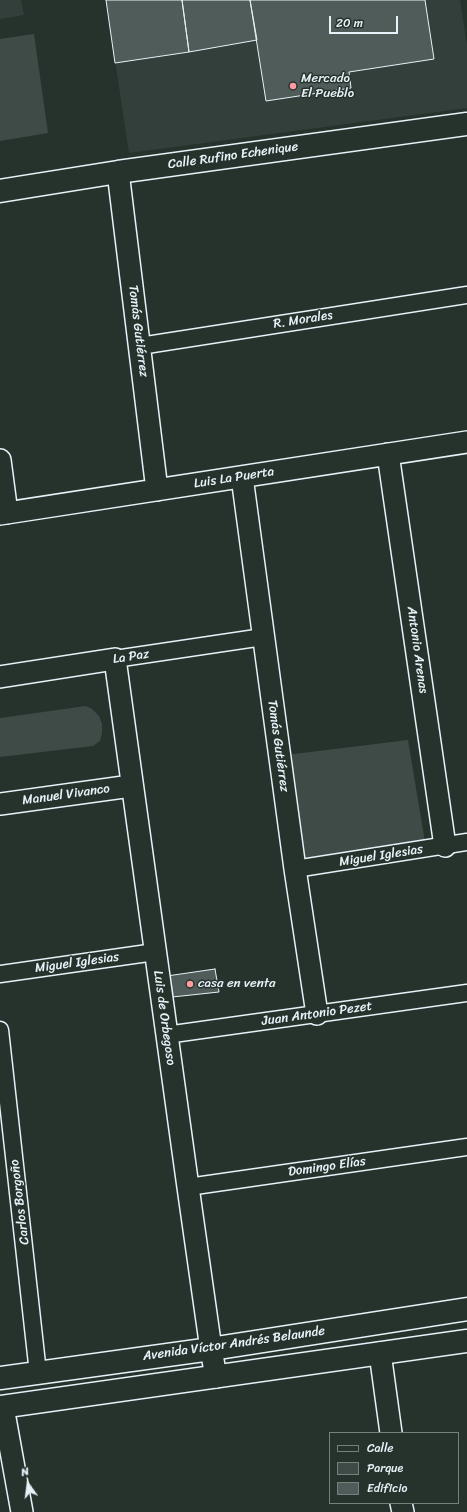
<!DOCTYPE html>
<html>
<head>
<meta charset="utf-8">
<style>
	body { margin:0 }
	#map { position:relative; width:467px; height:1512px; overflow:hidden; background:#26332d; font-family:Sriracha,sans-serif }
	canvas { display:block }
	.legend { position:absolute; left:329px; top:1432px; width:130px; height:72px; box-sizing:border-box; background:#26332d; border:1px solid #747f7e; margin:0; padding:5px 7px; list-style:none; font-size:12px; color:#e8f1f8 }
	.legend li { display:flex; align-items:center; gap:8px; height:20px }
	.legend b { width:20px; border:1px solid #747f7e }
	.north { position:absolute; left:8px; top:1464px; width:40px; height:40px; -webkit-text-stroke:3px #26332d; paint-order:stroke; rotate:346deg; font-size:11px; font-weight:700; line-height:16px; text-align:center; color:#e8f1f8 }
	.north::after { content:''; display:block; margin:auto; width:14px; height:18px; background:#e8f1f8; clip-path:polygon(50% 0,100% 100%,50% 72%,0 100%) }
	.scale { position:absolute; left:329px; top:16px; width:69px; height:18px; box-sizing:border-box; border:2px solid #e8f1f8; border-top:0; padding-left:5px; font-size:12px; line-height:14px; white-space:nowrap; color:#e8f1f8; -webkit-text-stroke:3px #26332d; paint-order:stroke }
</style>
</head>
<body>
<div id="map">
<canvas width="467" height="1512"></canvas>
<ul class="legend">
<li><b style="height:5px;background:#26332d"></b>Calle</li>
<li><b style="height:11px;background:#3e4b47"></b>Parque</li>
<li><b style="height:11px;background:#505c59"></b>Edificio</li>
</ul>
<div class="north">N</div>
<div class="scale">20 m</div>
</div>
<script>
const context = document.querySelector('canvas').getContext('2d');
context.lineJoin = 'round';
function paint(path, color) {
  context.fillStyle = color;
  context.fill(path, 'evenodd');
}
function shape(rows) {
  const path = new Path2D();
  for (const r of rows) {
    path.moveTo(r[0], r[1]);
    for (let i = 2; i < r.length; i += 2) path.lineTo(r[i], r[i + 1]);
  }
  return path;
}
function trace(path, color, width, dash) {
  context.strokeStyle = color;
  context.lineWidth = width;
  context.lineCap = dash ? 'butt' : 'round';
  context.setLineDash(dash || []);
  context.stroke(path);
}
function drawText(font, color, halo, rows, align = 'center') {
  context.font = font + ' Sriracha,sans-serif';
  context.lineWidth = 3;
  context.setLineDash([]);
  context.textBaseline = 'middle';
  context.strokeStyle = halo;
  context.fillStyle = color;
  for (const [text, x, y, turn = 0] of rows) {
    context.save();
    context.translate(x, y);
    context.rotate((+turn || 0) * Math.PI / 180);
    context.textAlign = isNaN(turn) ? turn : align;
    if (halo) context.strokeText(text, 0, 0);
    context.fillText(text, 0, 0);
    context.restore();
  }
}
paint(shape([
	[0,0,21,0,24,15,0,19],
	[106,0,460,0,467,45,467,108,129,153]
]), '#333f3a');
paint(shape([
	[34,34,48,133,0,141,0,39],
	[86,706,92,709,99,716,102,724,102,733,100,741,93,746,0,757,0,718],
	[408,740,426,848,297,865,286,755]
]), '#3e4b47');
const building = shape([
	[106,0,182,0,189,52,115,63,106,0],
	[182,0,250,0,257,40,189,52,182,0],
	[250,0,425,0,434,59,349,72,351,88,266,101,250,0],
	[215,969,219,992,163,998,160,977,215,969]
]);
paint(building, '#505c59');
trace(building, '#e8f1f8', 1);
const pedestrian = shape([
	[140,346,467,295],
	[115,659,263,637],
	[295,869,467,842],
	[0,974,155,952],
	[0,1030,38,1373],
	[166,1035,467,993],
	[188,1187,467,1147]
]);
const minor = shape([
	[118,172,157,490],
	[388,454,445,846],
	[0,460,7,513],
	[242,477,295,869,317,1014],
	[0,514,467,442],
	[0,677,115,659,188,1187,211,1349,216,1377],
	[0,804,131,786],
	[380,1353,391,1433],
	[3,1407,22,1512],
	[401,1503,403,1512]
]);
const tertiary = shape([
	[0,191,118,172,467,124]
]);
const secondary = shape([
	[0,1378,211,1349,467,1309],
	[0,1407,467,1341]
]);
trace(pedestrian, '#e8f1f8', 19);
trace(minor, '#e8f1f8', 24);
trace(tertiary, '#e8f1f8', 25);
trace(secondary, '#e8f1f8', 25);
trace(pedestrian, '#26332d', 16);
trace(minor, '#26332d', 21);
trace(tertiary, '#26332d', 22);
trace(secondary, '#26332d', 22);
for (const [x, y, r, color] of [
	[293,86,4,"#ff9aa2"],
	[190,984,4,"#ff9aa2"]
]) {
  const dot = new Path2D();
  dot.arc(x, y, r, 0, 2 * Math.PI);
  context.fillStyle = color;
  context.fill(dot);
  trace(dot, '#26332d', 1.5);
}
drawText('13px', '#e8f1f8', '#26332d', [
	["Mercado",301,79],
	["El Pueblo",301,94],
	["casa en venta",198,984]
], 'left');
drawText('13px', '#e8f1f8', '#26332d', [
	["Calle Rufino Echenique",233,156,-8],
	["R. Morales",303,320,-9],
	["Tomás Gutiérrez",138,331,83],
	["Luis La Puerta",234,478,-9],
	["Antonio Arenas",417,650,82],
	["La Paz",131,657,-9],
	["Tomás Gutiérrez",278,746,82],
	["Manuel Vivanco",66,795,-8],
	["Miguel Iglesias",381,856,-9],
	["Miguel Iglesias",77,963,-8],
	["Juan Antonio Pezet",317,1014,-8],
	["Luis de Orbegoso",164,1018,82],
	["Domingo Elías",327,1167,-8],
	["Carlos Borgoño",20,1202,-97],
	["Avenida Víctor Andrés Belaunde",234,1344,-8]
]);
</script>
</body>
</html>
